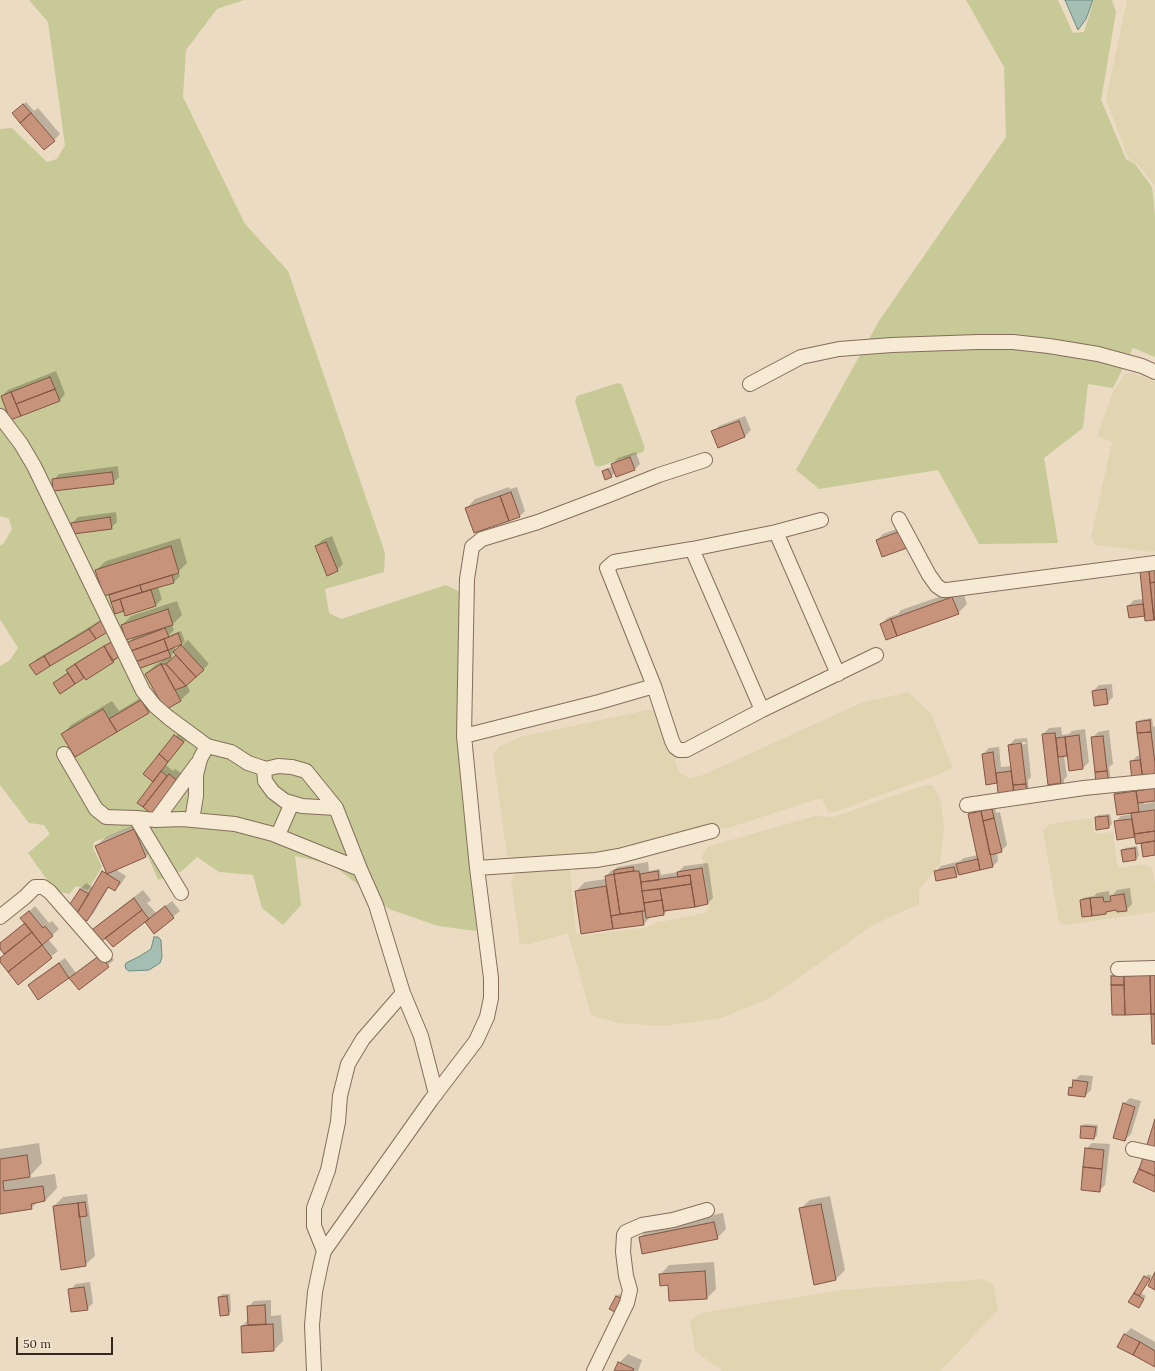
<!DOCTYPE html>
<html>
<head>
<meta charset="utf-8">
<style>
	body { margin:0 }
	#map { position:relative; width:1155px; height:1371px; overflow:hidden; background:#ebdbc3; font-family:Lora,serif }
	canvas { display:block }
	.scale { position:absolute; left:16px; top:1337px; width:97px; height:18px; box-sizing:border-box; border:2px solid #35271e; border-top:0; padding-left:5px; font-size:12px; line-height:14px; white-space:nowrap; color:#35271e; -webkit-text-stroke:3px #f3e6d2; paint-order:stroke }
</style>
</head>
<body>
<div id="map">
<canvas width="1155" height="1371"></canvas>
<div class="scale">50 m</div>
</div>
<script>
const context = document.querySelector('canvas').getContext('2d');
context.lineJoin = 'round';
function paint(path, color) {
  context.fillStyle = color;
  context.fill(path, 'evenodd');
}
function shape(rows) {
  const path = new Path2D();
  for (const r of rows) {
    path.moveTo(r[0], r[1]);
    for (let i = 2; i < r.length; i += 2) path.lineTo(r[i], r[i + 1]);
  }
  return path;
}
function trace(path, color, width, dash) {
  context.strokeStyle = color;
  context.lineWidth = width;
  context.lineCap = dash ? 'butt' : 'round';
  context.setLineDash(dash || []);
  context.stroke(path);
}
paint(shape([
	[1127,0,1155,0,1155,187,1155,185,1137,164,1128,158,1106,99],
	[1131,373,1155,381,1155,550,1153,552,1096,545,1091,537,1112,442,1097,436,1113,392,1125,374],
	[908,692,931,713,952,766,950,770,834,812,828,812,823,801,820,798,728,828,721,828,678,837,589,857,513,860,507,855,493,755,499,747,520,737,648,710,658,711,679,772,689,778,703,775,861,703],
	[925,785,932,785,940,798,944,826,940,863,919,890,919,904,873,925,770,998,721,1018,664,1026,618,1023,591,1015,568,933,530,944,520,944,511,880,518,870,565,867,570,870,576,931,581,936,648,927,655,923,705,913,710,906,702,856,707,847,815,816,834,817],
	[1092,818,1094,832,1096,834,1113,832,1117,865,1120,868,1144,864,1152,868,1155,884,1155,912,1065,925,1059,922,1043,830,1050,824],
	[985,1279,994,1286,998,1310,940,1371,722,1371,695,1351,690,1321,700,1313,842,1290]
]), '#e0d4b1');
paint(shape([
	[29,0,244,0,217,9,186,50,183,97,245,224,288,271,385,553,384,572,325,589,329,613,341,619,446,585,460,592,479,922,476,931,438,926,389,909,333,865,295,856,301,905,283,925,262,908,253,875,219,872,197,857,182,871,158,880,135,826,94,842,93,848,102,867,88,890,76,886,69,894,55,891,28,853,50,834,44,825,29,823,0,785,0,666,10,660,18,648,0,619,0,546,4,543,12,529,9,519,0,516,0,129,12,128,47,162,57,159,65,145,48,22],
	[966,0,1058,0,1073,33,1084,32,1094,0,1112,0,1116,12,1101,100,1126,159,1135,164,1152,187,1155,215,1155,357,1133,348,1113,388,1088,384,1083,428,1044,458,1058,543,979,544,938,470,819,489,796,470,879,321,1006,137,1004,67],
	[618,383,622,385,645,448,643,452,598,467,595,465,575,401,577,396]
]), '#c7c997');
const water = shape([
	[1065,0,1093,0,1086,19,1078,30,1065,0],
	[154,937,158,937,161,940,162,957,160,963,149,970,129,971,126,969,125,966,126,963,140,956,151,949,154,937]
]);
paint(water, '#a5beb4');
trace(water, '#6c8c81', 1);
paint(shape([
	[26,102,34,111,38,108,60,134,54,140,16,111],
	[56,371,65,394,60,400,2,396,8,390],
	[745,416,751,430,745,436,713,432,719,426],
	[636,452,640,464,634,470,615,472,611,477,603,472,606,469,613,466,612,464,618,458],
	[118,466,119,477,113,483,53,480,59,474],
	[509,487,510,489,517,487,525,511,519,517,466,509,475,499],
	[116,512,117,522,111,528,72,523,78,517],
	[907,525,906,547,877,540,883,534],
	[332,536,343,564,337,570,316,546,322,540],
	[180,538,187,563,178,572,180,576,174,582,158,587,162,599,156,605,126,615,124,609,110,595,113,592,96,570,106,561],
	[1155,565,1155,619,1128,606,1134,600,1144,599,1141,572,1147,566],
	[962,589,967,604,958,613,881,624,887,618,898,614,901,610],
	[177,601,182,615,172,625,174,630,168,636,181,631,185,642,174,646,176,651,188,640,209,664,187,685,190,691,181,700,166,708,146,674,155,665,162,661,162,660,139,668,129,642,134,637,122,625,131,616],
	[174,652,177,655,172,659,171,656],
	[109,615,108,630,31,665,37,659],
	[116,639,119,656,113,662,85,677,60,692,54,683,68,672,70,667,83,658],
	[1112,684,1113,697,1107,703,1093,691,1099,685],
	[147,694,154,706,148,712,62,735,71,725,112,701,119,711],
	[1152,718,1153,727,1155,726,1155,778,1133,780,1131,762,1137,756,1141,755,1137,722,1140,720],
	[1061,727,1062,735,1069,734,1072,731,1085,729,1089,762,1083,768,1068,755,1064,755,1067,776,1064,780,1064,787,1050,791,1043,734,1049,728],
	[181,730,189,736,166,765,173,771,175,769,184,775,152,814,138,803,154,782,145,774],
	[1109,730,1113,764,1109,767,1111,781,1097,785,1092,738,1098,732],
	[1027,738,1031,777,1028,780,1029,792,1014,790,998,782,987,784,983,754,989,748,999,747,1001,767,1012,766,1009,745,1015,739],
	[1026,742,1026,744,1014,745,1014,743],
	[1155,784,1155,800,1144,802,1144,804,1155,802,1155,854,1142,844,1136,836,1115,822,1121,816,1133,814,1115,794,1121,789],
	[995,806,996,813,1000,812,1007,845,1001,851,997,852,998,861,993,866,958,874,956,876,935,872,941,866,960,861,964,858,978,855,969,814,975,808],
	[1110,814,1112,824,1109,827,1096,818,1098,815],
	[144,821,155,847,146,856,115,869,126,876,121,884,115,890,109,887,93,914,87,920,79,912,70,907,80,889,86,883,94,888,106,869,96,846,106,837],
	[1137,846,1139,856,1136,859,1124,861,1122,851,1125,848],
	[648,862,649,871,660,869,661,875,678,872,684,866,708,863,713,898,707,904,669,909,664,914,650,917,644,924,582,933,576,891,585,882,606,879,606,876,612,870,615,870,617,867],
	[1130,888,1132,904,1126,910,1117,909,1108,910,1106,913,1081,900,1083,898,1094,896,1097,893,1109,891,1110,898,1117,890],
	[143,890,151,900,147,903,156,913,172,901,180,911,154,932,145,921,106,936,90,933,100,923],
	[35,906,49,923,52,921,59,929,48,939,58,951,18,983,0,960,5,954,0,947,0,944,26,923,22,918],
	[106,950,114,960,79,989,69,977,38,998,29,985,35,979,65,958,76,973],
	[1155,966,1155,1043,1151,1013,1113,1014,1112,976,1114,974],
	[1080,1075,1093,1076,1091,1090,1085,1096,1070,1088,1073,1085,1074,1081],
	[1130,1098,1141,1101,1131,1134,1125,1140,1124,1104],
	[1085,1124,1098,1125,1097,1136,1094,1138,1082,1126],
	[39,1143,42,1163,28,1178,55,1174,57,1188,45,1201,38,1202,31,1208,0,1213,0,1149],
	[1092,1143,1110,1144,1105,1185,1099,1191,1086,1149],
	[87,1194,95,1256,85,1265,54,1206,63,1197],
	[830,1196,845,1270,836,1279,800,1209,810,1200],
	[723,1213,726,1229,717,1238,640,1237,649,1228],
	[714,1262,716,1289,707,1298,660,1275,669,1265],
	[1148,1274,1152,1276,1141,1293,1146,1296,1138,1307,1130,1302],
	[90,1282,93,1303,87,1309,70,1290,76,1284],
	[222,1294,230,1294,231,1311,228,1314,219,1297],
	[619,1294,627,1298,621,1310,617,1296],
	[271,1300,271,1316,281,1315,283,1341,274,1350,243,1352,242,1326,249,1319,248,1307,254,1301],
	[1131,1328,1155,1342,1155,1366,1118,1346,1125,1334],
	[628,1354,642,1360,638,1371,615,1371,619,1363]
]), '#0003');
const building = shape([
	[23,104,31,113,20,123,12,113,23,104],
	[31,113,55,141,44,150,20,123,31,113],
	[50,377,55,389,16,404,11,392,50,377],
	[55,389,60,401,21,416,16,404,55,389],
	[11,392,21,416,10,420,1,396,11,392],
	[739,421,745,437,718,448,711,431,739,421],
	[630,457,635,470,616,477,611,464,630,457],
	[608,469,612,477,605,480,602,471,608,469],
	[112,472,114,484,53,491,52,479,112,472],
	[511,492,520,517,509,521,500,496,511,492],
	[500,496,509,521,474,533,465,508,500,496],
	[110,517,112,529,73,534,71,523,110,517],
	[901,531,907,548,882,557,876,540,901,531],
	[326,542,338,571,327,576,315,546,326,542],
	[171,546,179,573,104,596,95,570,171,546],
	[1155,570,1155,582,1150,583,1149,571,1155,570],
	[1149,571,1154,620,1145,621,1140,572,1149,571],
	[172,575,174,583,142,592,140,585,172,575],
	[1155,582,1155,620,1154,620,1150,583,1155,582],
	[140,585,142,592,111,602,109,595,140,585],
	[151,590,156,606,125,616,120,599,151,590],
	[952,597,959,614,897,636,891,619,952,597],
	[120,599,124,611,115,614,111,602,120,599],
	[1143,604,1145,616,1129,618,1127,606,1143,604],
	[168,609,173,625,126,640,121,625,168,609],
	[891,619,897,636,886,640,880,624,891,619],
	[102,620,109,631,96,639,89,629,102,620],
	[165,628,169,637,131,651,128,642,165,628],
	[89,629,96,639,50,666,44,656,89,629],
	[178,633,182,644,168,650,164,639,178,633],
	[164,639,168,650,135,662,131,651,164,639],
	[113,641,122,655,112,661,104,646,113,641],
	[181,645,204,670,196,677,173,652,181,645],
	[104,646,114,662,86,680,75,664,104,646],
	[168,650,171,657,138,669,135,662,168,650],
	[176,655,196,677,186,686,166,664,176,655],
	[44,656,50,666,36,675,29,665,44,656],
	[75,664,84,678,75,684,66,670,75,664],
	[161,664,166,664,186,686,175,690,161,664],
	[161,664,181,701,165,710,145,674,161,664],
	[68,673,75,684,60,694,53,683,68,673],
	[1106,689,1108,704,1094,706,1092,691,1106,689],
	[141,700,149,713,117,732,109,719,141,700],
	[103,709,117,732,75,757,61,734,103,709],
	[1150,720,1151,732,1137,733,1136,722,1150,720],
	[1151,732,1155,763,1155,779,1143,780,1137,733,1151,732],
	[1055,733,1061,783,1048,785,1042,734,1055,733],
	[174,735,184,742,168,762,159,754,174,735],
	[1079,735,1083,769,1069,771,1065,737,1079,735],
	[1103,736,1107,771,1095,772,1091,737,1103,736],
	[1065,737,1067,756,1058,757,1056,738,1065,737],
	[1021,743,1026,784,1013,785,1008,745,1021,743],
	[993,752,997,783,986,785,982,754,993,752],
	[159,754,168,762,153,782,143,774,159,754],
	[1140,760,1143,780,1132,781,1130,761,1140,760],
	[161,771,167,776,143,807,137,803,161,771],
	[1011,771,1014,791,998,793,996,773,1011,771],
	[1107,771,1109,784,1096,786,1095,772,1107,771],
	[169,774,179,782,153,815,143,807,169,774],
	[1026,784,1027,795,1014,797,1013,785,1026,784],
	[1155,788,1155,801,1138,803,1136,791,1155,788],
	[1136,791,1139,812,1117,815,1114,794,1136,791],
	[992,809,994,818,983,821,981,811,992,809],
	[1155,810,1155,831,1134,834,1131,813,1155,810],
	[981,811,993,867,980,870,968,814,981,811],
	[1108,816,1109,828,1096,830,1095,817,1108,816],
	[994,818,1002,852,990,855,983,821,994,818],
	[1132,819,1135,837,1117,840,1114,821,1132,819],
	[134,829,146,857,107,874,95,846,134,829],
	[1155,831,1155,841,1136,844,1134,834,1155,831],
	[1155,841,1155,855,1143,857,1141,843,1155,841],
	[1135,848,1136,860,1123,862,1121,850,1135,848],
	[978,859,980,870,959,875,956,864,978,859],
	[633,867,634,871,614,874,614,870,633,867],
	[954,867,957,877,936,881,934,871,954,867],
	[702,868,708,904,695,907,690,875,678,877,677,872,702,868],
	[102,871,120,882,115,891,108,887,87,921,76,915,102,871],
	[634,871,639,871,645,911,620,914,614,874,634,871],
	[658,871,659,880,641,882,640,874,658,871],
	[614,874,620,914,611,916,605,876,614,874],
	[690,875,691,884,642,891,641,882,690,875],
	[691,884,695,907,664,911,660,889,691,884],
	[606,886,613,929,581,934,575,891,606,886],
	[80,889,89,894,77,913,68,907,80,889],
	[660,889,662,900,644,903,642,891,660,889],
	[1124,894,1127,911,1117,912,1116,910,1106,912,1106,914,1092,916,1090,898,1103,897,1104,902,1111,901,1110,896,1124,894],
	[134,898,142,910,98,944,89,932,134,898],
	[1090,898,1092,916,1082,917,1080,900,1090,898],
	[662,900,664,915,646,918,644,903,662,900],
	[165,906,174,918,154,934,145,922,165,906],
	[142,910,149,919,113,947,105,938,142,910],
	[29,911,43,928,45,926,53,936,42,945,20,918,29,911],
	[642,911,644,925,613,929,611,916,642,911],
	[25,923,32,932,4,954,0,949,0,943,25,923],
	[32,932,42,945,8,972,0,962,0,958,32,932],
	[42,945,52,958,18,985,8,972,42,945],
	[100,955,109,967,79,990,69,978,100,955],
	[59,963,69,978,38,1000,28,985,59,963],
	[1150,975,1151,1014,1125,1015,1124,976,1150,975],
	[1150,975,1155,975,1155,1014,1151,1014,1150,975],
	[1111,976,1124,976,1124,985,1111,985,1111,976],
	[1111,985,1124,985,1125,1015,1112,1015,1111,985],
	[1151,1014,1155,1014,1155,1044,1152,1044,1151,1014],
	[1073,1080,1088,1082,1085,1097,1068,1095,1069,1087,1072,1088,1073,1080],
	[1123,1103,1135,1107,1125,1141,1113,1138,1123,1103],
	[1155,1119,1155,1151,1146,1148,1155,1119],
	[1081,1126,1096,1127,1094,1139,1080,1138,1081,1126],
	[1085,1148,1104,1150,1102,1169,1083,1167,1085,1148],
	[27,1155,30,1177,3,1181,4,1191,43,1186,45,1201,31,1204,32,1209,0,1214,0,1159,27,1155],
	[1143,1158,1155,1162,1155,1176,1139,1169,1143,1158],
	[1083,1167,1102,1169,1100,1192,1081,1190,1083,1167],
	[1139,1169,1155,1176,1155,1192,1133,1182,1139,1169],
	[85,1202,87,1216,79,1217,78,1203,85,1202],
	[78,1203,86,1266,61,1270,53,1206,78,1203],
	[821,1204,836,1280,814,1285,799,1208,821,1204],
	[714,1222,718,1239,642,1254,639,1237,714,1222],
	[705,1271,707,1299,669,1301,668,1285,660,1286,659,1274,705,1271],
	[1155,1272,1155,1290,1148,1286,1155,1272],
	[1144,1276,1150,1279,1139,1296,1134,1293,1144,1276],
	[84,1287,88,1310,71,1312,68,1289,84,1287],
	[1134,1293,1144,1299,1139,1308,1128,1302,1134,1293],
	[227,1296,229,1315,220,1316,218,1297,227,1296],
	[616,1296,625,1300,619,1314,609,1309,616,1296],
	[265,1305,266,1324,248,1325,247,1306,265,1305],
	[273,1324,274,1351,242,1353,241,1326,273,1324],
	[1124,1334,1140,1342,1133,1355,1117,1347,1124,1334],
	[1140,1342,1155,1351,1155,1367,1133,1355,1140,1342],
	[618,1362,634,1369,633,1371,614,1371,618,1362]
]);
paint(building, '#c7937b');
trace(building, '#825542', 1);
const minor = shape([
	[750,384,801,357,839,349,892,345,978,342,1013,342,1049,346,1098,354,1142,366,1155,372],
	[0,416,21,444,34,466,143,691,155,706,169,718,207,746,231,752,248,763,266,769,278,766,292,767,306,771,336,808,360,869],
	[899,519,929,575,937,586,943,590,947,590,1155,563],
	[821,520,776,532,692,549,614,562,607,568,654,686,672,741,675,747,679,750,686,750,762,710,876,655],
	[776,532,838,674],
	[692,549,762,710],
	[464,736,599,702,654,686],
	[64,754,96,809,106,817,136,818,156,820,182,819,235,824,273,834,360,869,376,905,403,993,421,1036,436,1094],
	[264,768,265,781,273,792,285,801,302,806,336,808],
	[967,805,1084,788,1155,781],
	[136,818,181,893],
	[156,820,197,764],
	[192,820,196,796,196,775,200,759,207,746],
	[278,835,292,803],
	[477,868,596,860,619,856,712,831],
	[0,917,25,897,35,887,43,887,50,892,105,955],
	[1118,969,1155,968],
	[1133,1149,1155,1154],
	[324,1251,314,1226,314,1208,328,1170,338,1122,340,1096,348,1064,363,1039,403,993],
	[314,1371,312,1325,315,1292,321,1263,324,1251,431,1100,476,1041,487,1017,491,998,491,978,477,868,464,736,467,579,472,547,482,539,538,522,609,495,659,475,705,460],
	[594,1371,627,1303,630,1290,626,1276,623,1252,624,1235,626,1232,642,1225,673,1220,707,1210]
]);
trace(minor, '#846d5b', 16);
trace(minor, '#f7ead5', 14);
</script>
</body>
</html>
